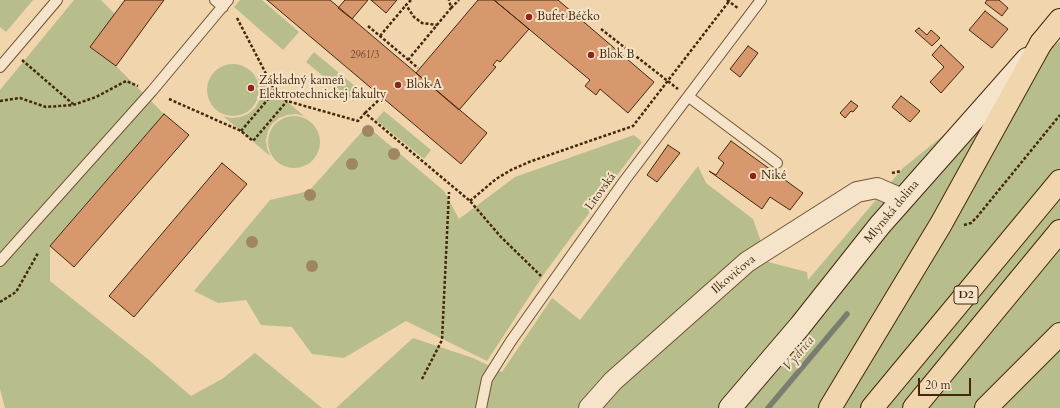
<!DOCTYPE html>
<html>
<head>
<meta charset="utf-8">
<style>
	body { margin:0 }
	#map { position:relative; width:1060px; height:408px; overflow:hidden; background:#f0d5ad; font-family:Cardo,serif }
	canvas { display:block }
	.scale { position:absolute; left:918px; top:378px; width:53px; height:18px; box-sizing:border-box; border:2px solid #44280d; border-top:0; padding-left:5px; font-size:12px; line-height:14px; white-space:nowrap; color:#44280d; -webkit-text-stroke:3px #f5e4ca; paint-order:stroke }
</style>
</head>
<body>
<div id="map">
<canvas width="1060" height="408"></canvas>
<div class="scale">20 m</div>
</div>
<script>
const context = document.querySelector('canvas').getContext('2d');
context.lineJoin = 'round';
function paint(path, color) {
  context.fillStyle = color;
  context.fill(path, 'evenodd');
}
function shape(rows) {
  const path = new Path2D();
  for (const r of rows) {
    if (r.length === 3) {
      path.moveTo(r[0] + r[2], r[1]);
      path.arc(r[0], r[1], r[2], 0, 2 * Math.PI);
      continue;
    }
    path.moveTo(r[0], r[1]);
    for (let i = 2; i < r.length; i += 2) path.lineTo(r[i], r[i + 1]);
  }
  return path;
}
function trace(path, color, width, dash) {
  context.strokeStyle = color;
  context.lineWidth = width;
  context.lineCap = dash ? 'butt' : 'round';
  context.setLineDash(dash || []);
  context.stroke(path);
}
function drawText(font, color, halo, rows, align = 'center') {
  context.font = font + ' Cardo,serif';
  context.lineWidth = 4;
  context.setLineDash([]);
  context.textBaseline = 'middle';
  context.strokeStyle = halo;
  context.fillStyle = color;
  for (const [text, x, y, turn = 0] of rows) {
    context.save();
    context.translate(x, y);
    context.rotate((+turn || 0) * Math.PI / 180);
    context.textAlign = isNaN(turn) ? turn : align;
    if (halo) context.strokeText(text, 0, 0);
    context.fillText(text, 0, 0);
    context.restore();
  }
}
paint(shape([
	[0,0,33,0,6,32,0,27],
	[74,0,101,0,115,14,90,47,116,66,164,114,50,246,50,281,149,360,191,396,222,379,255,353,322,408,5,408,0,389,0,90],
	[240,0,262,0,299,32,283,50,234,7],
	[1060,41,1060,408,336,408,413,338,473,358,502,372,552,298,580,320,698,166,706,183,753,219,768,262,807,272,808,280,903,168],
	[314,52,362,92,353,101,306,62],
	[233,90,26],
	[257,76,304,116,296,114,287,115,279,118,272,124,268,131,266,140,267,148,270,156,223,116,231,118,240,117,248,114,255,108,259,101,261,92,260,84],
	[384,111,431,150,424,159,376,120],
	[294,142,26],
	[367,126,444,191,459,219,515,177,634,135,642,142,546,271,487,361,406,321,344,358,312,354,292,327,261,325,246,300,218,303,194,291,270,200,309,191]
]), '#b7be8b');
trace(shape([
	[768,408,847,314]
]), '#7a7d71', 5.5);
const building = shape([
	[125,0,164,0,116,66,90,47,125,0],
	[267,0,330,0,487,133,461,164,267,0],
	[345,0,368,0,352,19,338,8,345,0],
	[371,0,397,0,386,13,371,0],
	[478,0,494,0,529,29,500,62,497,60,493,65,496,67,459,110,416,73,478,0],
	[494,0,558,0,654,82,628,113,600,89,596,95,585,86,590,80,494,0],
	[987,0,999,0,1008,8,1002,16,985,3,987,0],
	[985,11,1008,29,992,48,969,30,985,11],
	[919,28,927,35,931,30,940,38,932,46,915,31,919,28],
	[941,45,964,67,941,93,930,82,944,67,932,55,941,45],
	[748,46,758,53,740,77,730,69,748,46],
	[901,96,920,111,910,122,892,107,901,96],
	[851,101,858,106,853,112,851,111,845,118,840,113,851,101],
	[164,114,189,135,74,267,50,246,164,114],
	[731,141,803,193,790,210,770,197,762,209,709,171,716,175,724,163,718,158,731,141],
	[668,145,680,153,657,182,647,175,668,145],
	[222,163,247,184,134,317,109,296,222,163]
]);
paint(building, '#d7986e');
trace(building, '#44280d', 1);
const lane = shape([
	[215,0,223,7],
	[0,67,57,0],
	[689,97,777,163],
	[0,261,152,91,228,0],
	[481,408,487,379,511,341,625,180,761,0]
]);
const street = shape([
	[589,408,613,381,747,262,857,192,877,188,902,199]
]);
const secondary = shape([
	[730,408,800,326,880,225,1027,59]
]);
const primary = shape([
	[1041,43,1060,20],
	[986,408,1060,334]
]);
const highway = shape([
	[830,408,941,224,1041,43],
	[872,408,1060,181],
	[914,408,1060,231]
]);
trace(lane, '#6f5335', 12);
trace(street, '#6f5335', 22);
trace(secondary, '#44280d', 24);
trace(primary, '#44280d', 24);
trace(highway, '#44280d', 24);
trace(shape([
	[411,0,406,5,414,17,422,23,437,25],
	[727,0,739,9],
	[451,8,459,0],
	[237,18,275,91,287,101,358,121,365,113,470,201,501,237,541,276],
	[368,26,418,68],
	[601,29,678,89],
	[380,36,406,5],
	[22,60,73,104],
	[408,60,451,8,449,0],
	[169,99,241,131,253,141,287,101],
	[0,101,20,98,46,107,73,105,96,97,126,81,138,86],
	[365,113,381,98],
	[241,131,275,91],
	[892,173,901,171],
	[470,201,496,179,511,170,529,162,633,126,730,0],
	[964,225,971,223,977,217,1060,115],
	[0,302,16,292,38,253],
	[422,379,442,340,449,192]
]), '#44280d', 2.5, [3, 2]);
trace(lane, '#f5e4ca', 10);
trace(street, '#f5e4ca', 20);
trace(secondary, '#f5e4ca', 22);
trace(primary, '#f0d5ad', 22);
trace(highway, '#f0d5ad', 22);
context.fillStyle = '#9e8663';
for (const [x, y] of [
	[368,131],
	[394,154],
	[352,164],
	[310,195],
	[252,242],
	[312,266]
]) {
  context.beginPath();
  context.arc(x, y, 6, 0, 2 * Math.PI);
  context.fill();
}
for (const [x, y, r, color] of [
	[529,17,4,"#8f2418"],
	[591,55,4,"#8f2418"],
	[398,85,4,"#8f2418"],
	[251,88,4,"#8f2418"],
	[753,176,4,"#8f2418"]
]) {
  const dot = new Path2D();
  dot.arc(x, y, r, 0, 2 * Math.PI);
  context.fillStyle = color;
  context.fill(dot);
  trace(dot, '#f5e4ca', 1.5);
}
drawText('10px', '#694425', null, [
	["2961/3",365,56]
]);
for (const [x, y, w] of [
	[966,295,24]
]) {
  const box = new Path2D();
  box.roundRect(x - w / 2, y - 9, w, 18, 3);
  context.fillStyle = '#f5e4ca';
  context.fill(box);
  trace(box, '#44280d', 1);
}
drawText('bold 11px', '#44280d', null, [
	["D2",966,295]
]);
drawText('12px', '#44280d', '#f5e4ca', [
	["Bufet Béčko",537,17],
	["Blok B",599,55],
	["Základný kameň",259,81],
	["Elektrotechnickej fakulty",259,95],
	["Blok A",406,85],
	["Niké",761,176]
], 'left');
drawText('12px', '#44280d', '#f5e4ca', [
	["Litovská",601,192,-54],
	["Mlynská dolina",892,212,-50],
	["Ilkovičova",734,275,-40]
]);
drawText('italic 13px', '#5a4c37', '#f5e4ca', [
	["Vydrica",799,354,-50]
]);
</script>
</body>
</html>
